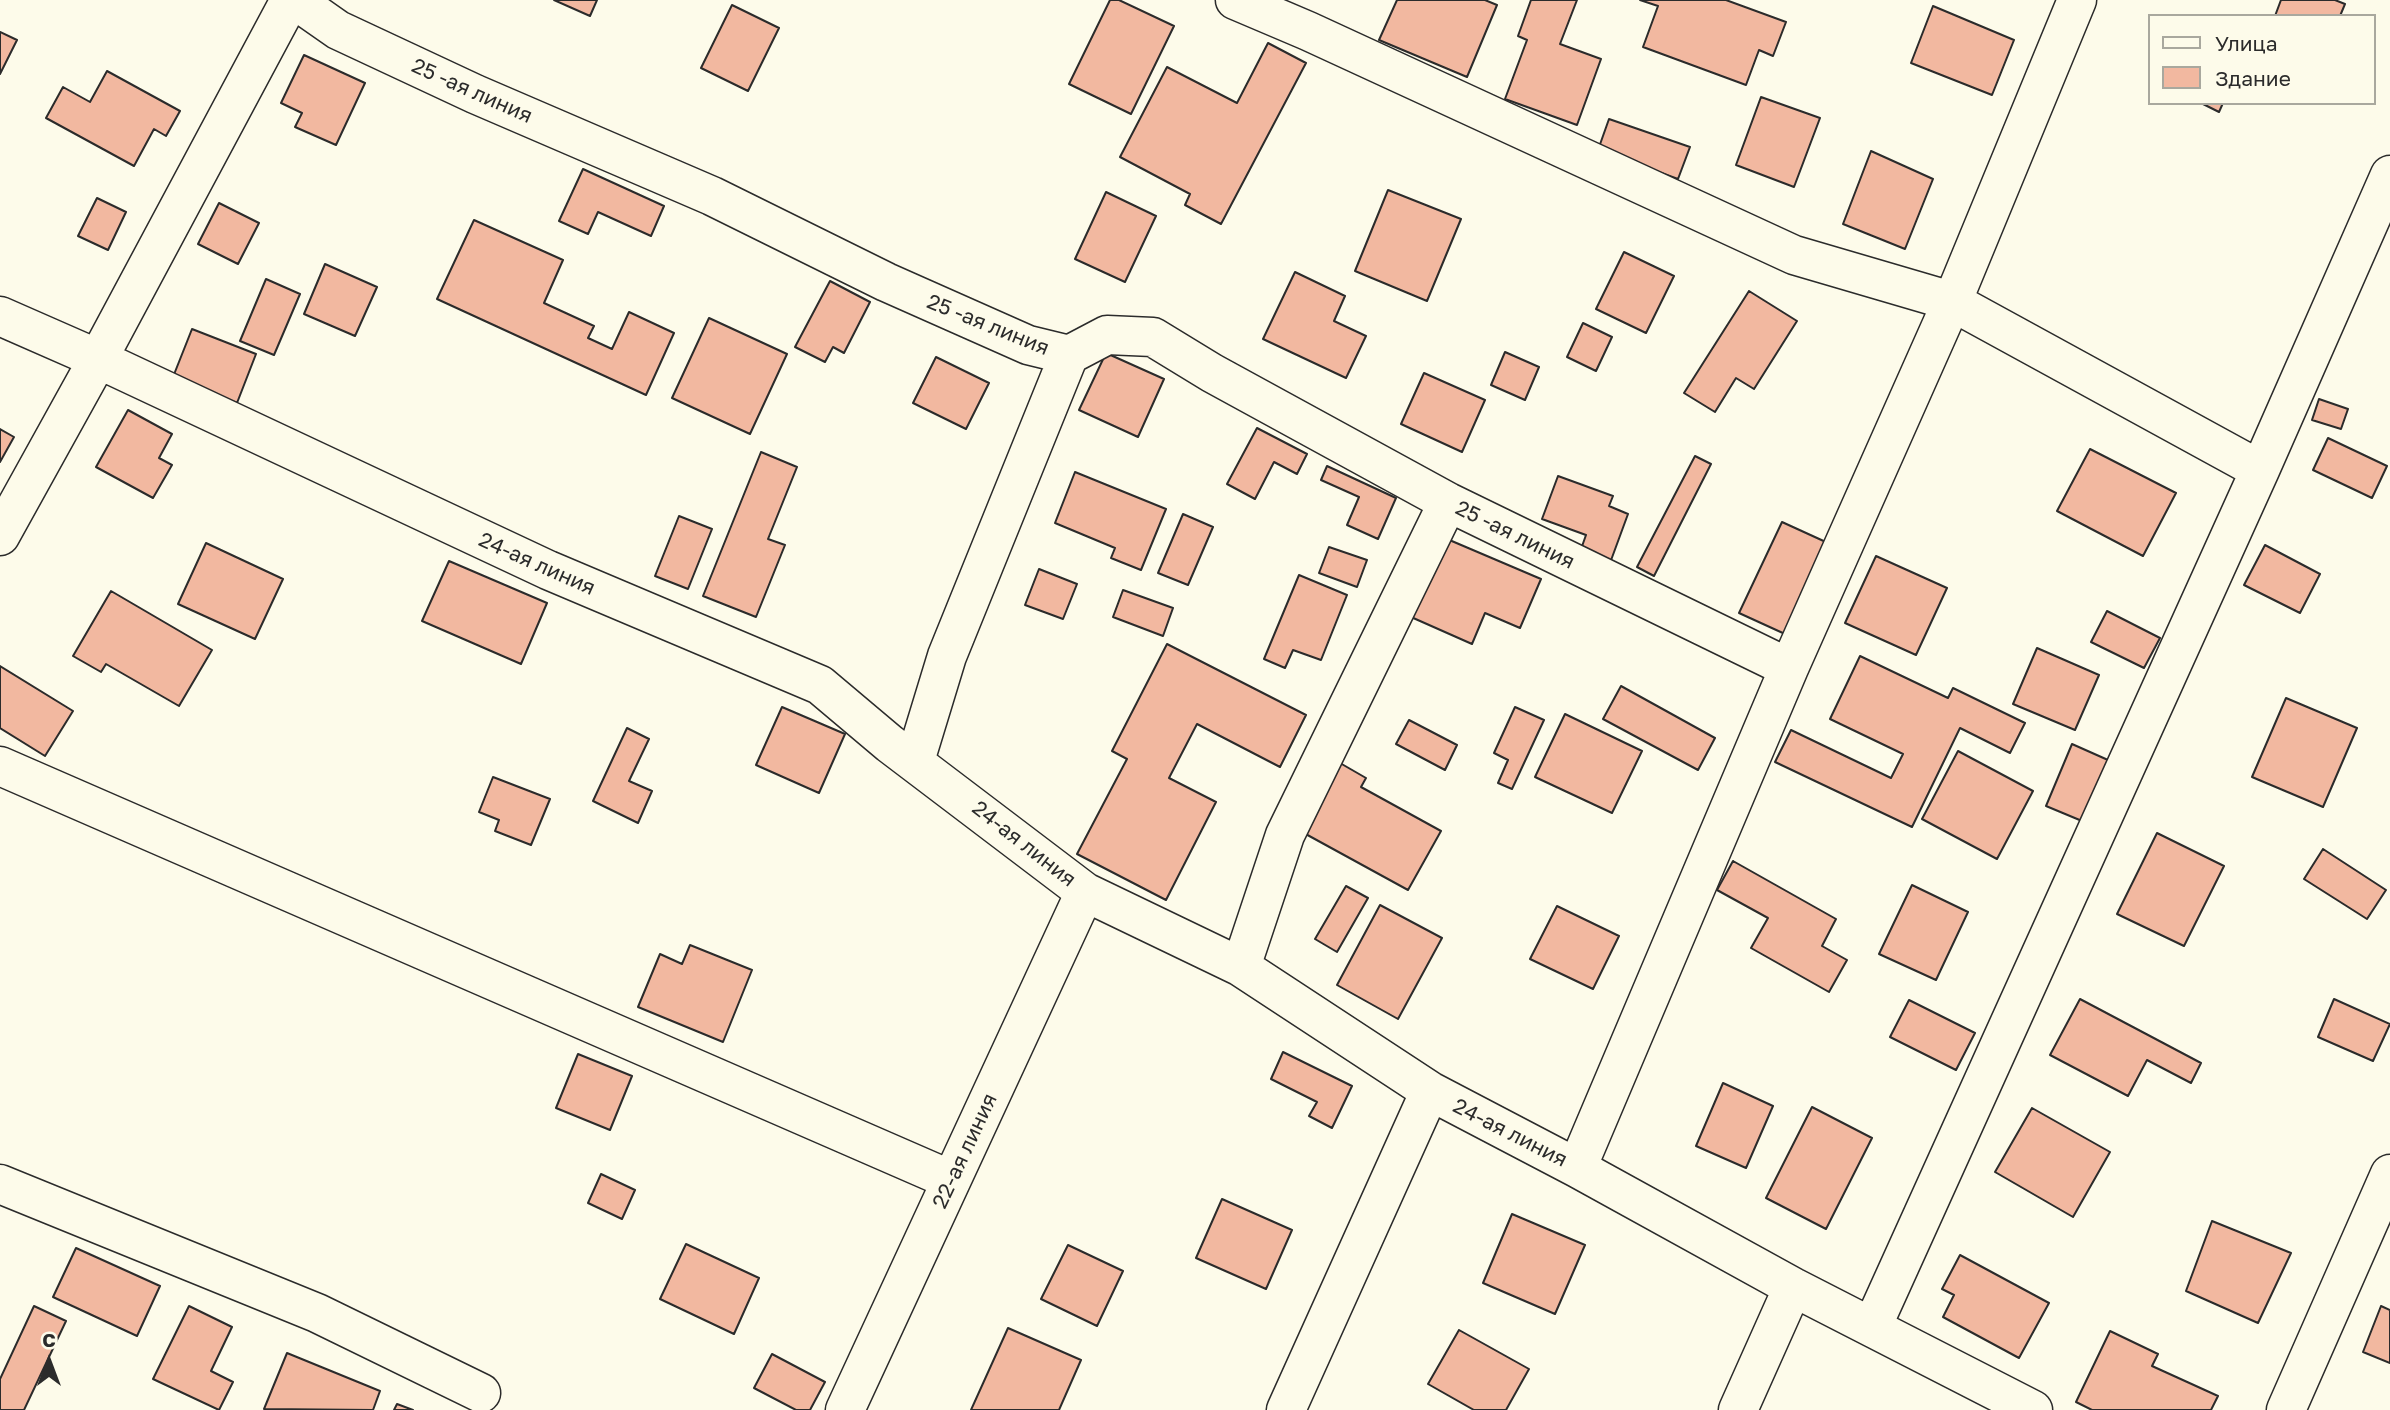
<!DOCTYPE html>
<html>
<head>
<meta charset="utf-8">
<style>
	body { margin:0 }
	#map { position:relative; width:2390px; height:1410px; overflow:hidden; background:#fdfbea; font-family:"Golos Text",sans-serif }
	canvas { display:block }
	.legend { position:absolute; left:2148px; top:14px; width:228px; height:91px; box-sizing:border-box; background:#fdfbea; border:2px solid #a9a89e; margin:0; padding:9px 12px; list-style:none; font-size:21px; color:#2b2b2b }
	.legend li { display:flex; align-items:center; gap:14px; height:35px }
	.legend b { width:35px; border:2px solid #a9a89e }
	.north { position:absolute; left:14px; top:1326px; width:70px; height:70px; -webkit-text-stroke:5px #fdfbea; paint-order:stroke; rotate:0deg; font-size:19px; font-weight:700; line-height:28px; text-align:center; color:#2b2b2b }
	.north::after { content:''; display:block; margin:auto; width:24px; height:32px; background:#2b2b2b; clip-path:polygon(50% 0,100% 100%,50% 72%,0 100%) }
</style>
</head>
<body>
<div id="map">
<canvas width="2390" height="1410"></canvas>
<ul class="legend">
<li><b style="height:9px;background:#fdfbea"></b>Улица</li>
<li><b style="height:19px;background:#f2b8a0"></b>Здание</li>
</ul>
<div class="north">С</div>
</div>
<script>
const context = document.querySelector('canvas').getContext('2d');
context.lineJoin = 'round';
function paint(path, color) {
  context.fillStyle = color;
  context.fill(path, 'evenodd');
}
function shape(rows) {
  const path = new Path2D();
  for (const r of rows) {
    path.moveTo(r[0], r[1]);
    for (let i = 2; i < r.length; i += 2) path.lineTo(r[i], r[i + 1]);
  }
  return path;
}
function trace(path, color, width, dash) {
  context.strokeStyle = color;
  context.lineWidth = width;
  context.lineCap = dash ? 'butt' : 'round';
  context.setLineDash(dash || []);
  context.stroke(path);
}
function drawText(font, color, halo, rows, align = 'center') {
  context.font = font + ' "Golos Text",sans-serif';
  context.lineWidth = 5;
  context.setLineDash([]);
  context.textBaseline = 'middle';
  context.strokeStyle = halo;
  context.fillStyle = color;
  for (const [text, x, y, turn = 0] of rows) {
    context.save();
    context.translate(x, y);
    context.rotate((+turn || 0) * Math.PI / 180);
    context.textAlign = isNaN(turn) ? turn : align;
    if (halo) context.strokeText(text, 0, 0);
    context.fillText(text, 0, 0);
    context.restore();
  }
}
const building = shape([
	[554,0,597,0,590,16,554,0],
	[1110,0,1119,0,1174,26,1131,114,1069,84,1110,0],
	[1397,0,1485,0,1497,5,1467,77,1379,40,1397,0],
	[1531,0,1577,0,1560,44,1601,59,1577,125,1505,99,1527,40,1518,36,1531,0],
	[1640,0,1726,0,1786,22,1773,56,1759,50,1746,85,1643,47,1658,6,1640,0],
	[2281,0,2335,0,2345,4,2340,16,2275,16,2281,0],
	[732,5,779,28,748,91,701,68,732,5],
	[1933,6,2014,40,1992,95,1911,63,1933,6],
	[0,32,17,40,0,74,0,32],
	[1268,43,1306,63,1221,224,1185,205,1190,194,1120,157,1167,67,1237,103,1268,43],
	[304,55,365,83,336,145,295,127,302,113,281,103,304,55],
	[107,71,180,111,166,136,154,129,134,166,46,118,63,87,90,102,107,71],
	[1761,97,1820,118,1794,187,1736,165,1761,97],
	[2201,103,2223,103,2219,112,2201,103],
	[1609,119,1690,147,1678,179,1598,150,1609,119],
	[1871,151,1933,179,1905,249,1843,224,1871,151],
	[583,169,664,206,651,236,598,212,588,234,559,221,583,169],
	[1388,190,1461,219,1427,301,1355,271,1388,190],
	[1106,192,1156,216,1125,282,1075,259,1106,192],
	[97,198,126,212,108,250,78,236,97,198],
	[219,203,259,223,238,264,198,244,219,203],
	[474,220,563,260,544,303,594,326,588,338,612,349,629,312,674,333,646,395,437,299,474,220],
	[1624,252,1674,276,1646,333,1596,309,1624,252],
	[325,264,377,287,355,336,304,314,325,264],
	[1295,272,1345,296,1334,321,1366,336,1346,378,1263,339,1295,272],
	[266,279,300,294,274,355,240,341,266,279],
	[830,281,870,302,844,353,833,347,825,362,795,347,830,281],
	[1749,291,1797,321,1754,389,1736,378,1715,412,1684,393,1749,291],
	[709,318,787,354,750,434,672,398,709,318],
	[1583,323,1612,337,1596,371,1567,357,1583,323],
	[192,329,256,354,237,403,173,377,192,329],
	[1505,352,1539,367,1525,400,1491,385,1505,352],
	[1106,353,1164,379,1138,437,1079,410,1106,353],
	[936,357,989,383,966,429,913,403,936,357],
	[1424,373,1485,400,1462,452,1401,424,1424,373],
	[2319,399,2348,409,2341,429,2312,420,2319,399],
	[128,410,172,434,159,458,172,465,153,498,96,467,128,410],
	[1257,428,1307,454,1297,474,1274,462,1255,499,1227,484,1257,428],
	[0,429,14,437,0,462,0,429],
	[2328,438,2387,466,2372,498,2313,470,2328,438],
	[2090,449,2176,493,2143,556,2057,511,2090,449],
	[761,452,797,467,768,539,785,545,756,617,703,596,761,452],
	[1695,456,1711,464,1654,576,1637,567,1695,456],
	[1327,466,1396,498,1378,539,1347,525,1359,497,1321,480,1327,466],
	[1075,472,1166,509,1141,570,1111,558,1115,548,1055,523,1075,472],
	[1558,476,1613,496,1609,506,1628,514,1610,563,1580,552,1586,535,1542,519,1558,476],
	[1183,514,1213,527,1188,585,1158,573,1183,514],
	[679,516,712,529,688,589,655,576,679,516],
	[1782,522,1828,543,1785,634,1739,613,1782,522],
	[1440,536,1541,579,1520,628,1485,613,1472,644,1411,617,1440,536],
	[206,543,283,579,255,639,178,604,206,543],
	[2265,545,2320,574,2300,613,2244,585,2265,545],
	[1329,547,1367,560,1357,587,1319,573,1329,547],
	[1876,556,1947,588,1916,655,1845,623,1876,556],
	[449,561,547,603,521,664,422,621,449,561],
	[1039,569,1077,584,1063,619,1025,605,1039,569],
	[1299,575,1347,595,1321,660,1293,650,1285,668,1264,659,1299,575],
	[1123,590,1173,608,1163,636,1113,617,1123,590],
	[111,591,212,650,179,706,106,664,101,672,73,656,111,591],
	[2107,611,2160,638,2144,668,2091,642,2107,611],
	[1167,644,1306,715,1280,767,1197,724,1169,778,1216,802,1166,900,1077,854,1127,759,1112,751,1167,644],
	[2037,648,2099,675,2075,730,2013,704,2037,648],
	[1860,656,1948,698,1953,688,2025,723,2010,753,1960,728,1912,827,1775,762,1791,730,1891,778,1903,754,1830,719,1860,656],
	[0,666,73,711,45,756,0,728,0,666],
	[1621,686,1715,738,1698,770,1603,719,1621,686],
	[2286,698,2357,728,2323,807,2252,777,2286,698],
	[782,707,845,734,819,793,756,765,782,707],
	[1515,707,1544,720,1512,789,1498,783,1508,760,1494,753,1515,707],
	[1565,714,1642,751,1612,813,1535,777,1565,714],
	[1409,720,1457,745,1445,770,1396,744,1409,720],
	[627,728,649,739,629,781,652,791,638,823,593,801,627,728],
	[2072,744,2108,760,2082,821,2046,806,2072,744],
	[1958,751,2033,791,1997,859,1922,819,1958,751],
	[1340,763,1366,778,1361,787,1441,831,1408,890,1302,832,1340,763],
	[493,777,550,799,531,845,495,831,499,820,479,812,493,777],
	[2157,833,2224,866,2184,946,2117,914,2157,833],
	[2323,849,2386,890,2367,919,2304,879,2323,849],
	[1733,861,1836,919,1822,946,1847,960,1829,992,1751,948,1768,918,1717,890,1733,861],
	[1912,885,1968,912,1936,980,1879,954,1912,885],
	[1346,886,1368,898,1337,952,1315,939,1346,886],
	[1380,905,1442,938,1398,1019,1337,985,1380,905],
	[1557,906,1619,936,1593,989,1530,959,1557,906],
	[690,945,752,970,723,1042,638,1007,660,954,682,964,690,945],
	[2080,999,2201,1063,2191,1083,2147,1060,2128,1096,2050,1055,2080,999],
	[2334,999,2390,1024,2373,1061,2318,1037,2334,999],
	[1909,1000,1975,1033,1956,1070,1890,1037,1909,1000],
	[1283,1052,1352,1086,1332,1128,1309,1116,1317,1102,1271,1079,1283,1052],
	[578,1054,632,1076,610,1130,556,1108,578,1054],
	[1723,1083,1773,1106,1746,1168,1696,1146,1723,1083],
	[1812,1107,1872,1138,1826,1229,1766,1198,1812,1107],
	[2032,1108,2110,1152,2073,1217,1995,1172,2032,1108],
	[601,1174,635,1190,622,1219,588,1203,601,1174],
	[1222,1199,1292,1230,1266,1289,1196,1258,1222,1199],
	[1512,1214,1585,1245,1555,1314,1483,1283,1512,1214],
	[2212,1221,2291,1253,2258,1323,2186,1291,2212,1221],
	[686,1244,759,1278,734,1334,660,1299,686,1244],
	[1068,1245,1123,1271,1097,1326,1041,1299,1068,1245],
	[76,1248,160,1286,137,1336,53,1297,76,1248],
	[1960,1255,2049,1303,2019,1358,1943,1317,1954,1295,1942,1289,1960,1255],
	[34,1306,66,1321,24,1410,0,1410,0,1379,34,1306],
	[189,1306,232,1327,211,1371,233,1382,219,1410,153,1379,189,1306],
	[2381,1306,2390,1310,2390,1363,2363,1352,2381,1306],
	[1008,1328,1081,1360,1059,1410,971,1410,1008,1328],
	[1459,1330,1529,1369,1506,1410,1474,1410,1428,1384,1459,1330],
	[2110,1331,2158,1354,2152,1366,2218,1396,2211,1410,2092,1410,2076,1402,2110,1331],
	[287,1353,380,1391,373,1410,264,1409,287,1353],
	[772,1354,825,1382,810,1410,796,1410,754,1388,772,1354],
	[397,1404,413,1410,394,1410,397,1404]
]);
paint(building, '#f2b8a0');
trace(building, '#2b2b2b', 2);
const minor = shape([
	[295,0,338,30,475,94,712,196,886,282,1028,345,1069,355,1107,335,1153,337,1212,373,1448,502,1789,668],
	[1235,0,1308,31,1794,255,1951,301,2260,470],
	[0,316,98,359,548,570,820,685,890,744,1085,892,1241,967,1430,1091,1577,1168,1793,1287,2033,1410],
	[0,536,98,359,290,0],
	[915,761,947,656,1069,355],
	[0,766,951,1180],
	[1241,967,1285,835,1448,502],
	[1577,1168,1789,668,1958,288,2077,0],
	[0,1184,317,1313,481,1393],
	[1872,1327,2260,470,2390,175],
	[845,1410,1085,892],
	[1286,1410,1430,1091],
	[1738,1410,1793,1287],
	[2286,1410,2390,1174]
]);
trace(minor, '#2b2b2b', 41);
trace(minor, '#fdfbea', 38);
drawText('21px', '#2b2b2b', '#fdfbea', [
	["25 -ая линия",472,91,24],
	["25 -ая линия",988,325,22],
	["25 -ая линия",1515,535,26],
	["24-ая линия",537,564,24],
	["24-ая линия",1024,844,38],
	["24-ая линия",1510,1133,27],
	["22-ая линия",965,1151,-65]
]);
</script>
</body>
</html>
